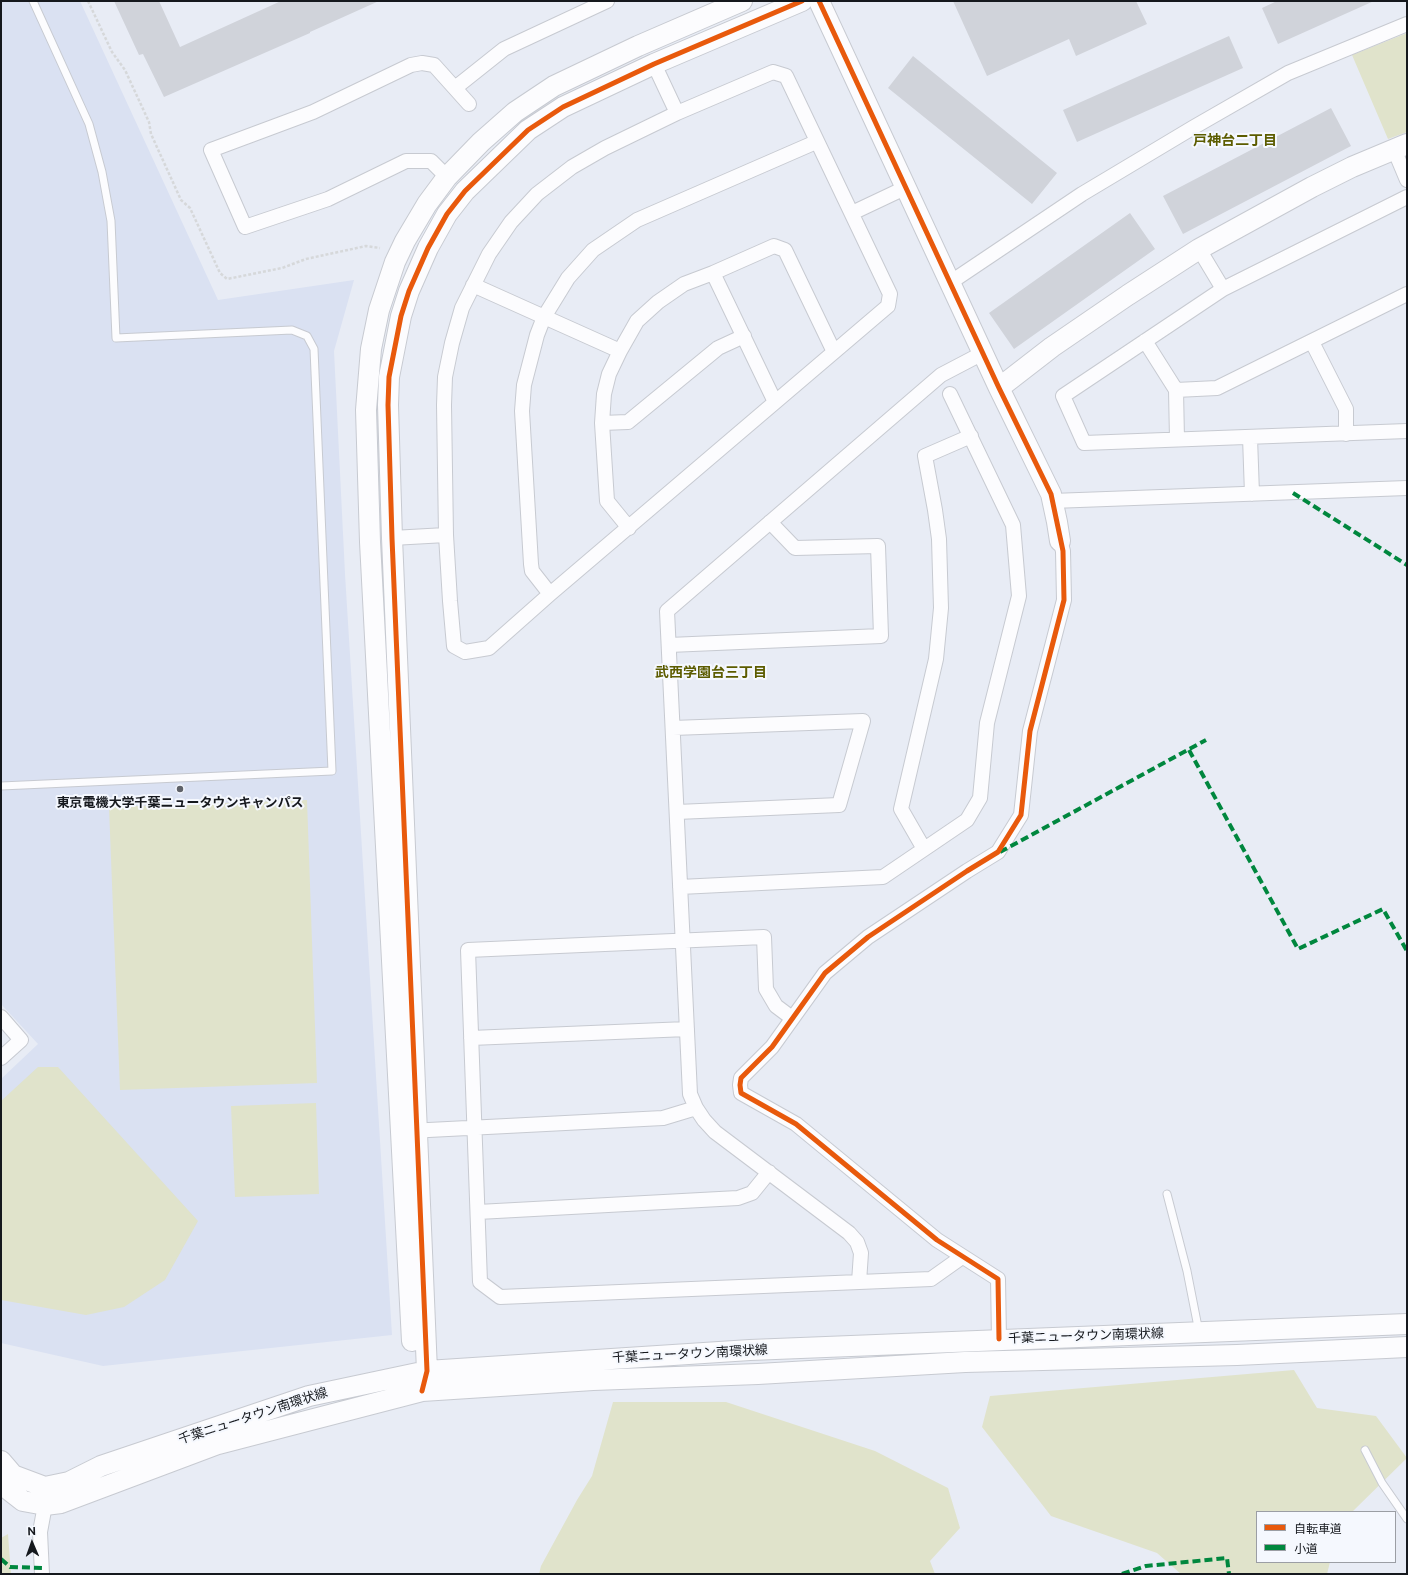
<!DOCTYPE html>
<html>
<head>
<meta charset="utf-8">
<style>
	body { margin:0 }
	#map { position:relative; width:1408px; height:1575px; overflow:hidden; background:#e8ecf5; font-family:"Public Sans","Noto Sans JP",sans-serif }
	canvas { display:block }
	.frame { position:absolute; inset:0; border:2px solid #15181d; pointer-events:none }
	.legend { position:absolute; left:1256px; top:1511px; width:140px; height:52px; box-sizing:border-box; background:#f5f8fe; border:1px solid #9b9ea4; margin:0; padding:5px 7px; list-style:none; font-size:12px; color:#15181d }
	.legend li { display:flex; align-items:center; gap:8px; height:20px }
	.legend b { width:20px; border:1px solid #9b9ea4 }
	.north { position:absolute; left:12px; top:1523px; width:40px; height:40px; -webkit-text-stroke:3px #f5f8fe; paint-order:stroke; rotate:358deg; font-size:11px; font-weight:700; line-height:16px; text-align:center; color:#15181d }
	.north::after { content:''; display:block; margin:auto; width:14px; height:18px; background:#15181d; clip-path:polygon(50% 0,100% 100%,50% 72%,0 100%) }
</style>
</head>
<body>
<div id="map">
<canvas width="1408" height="1575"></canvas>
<div class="frame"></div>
<ul class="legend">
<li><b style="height:5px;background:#e8590c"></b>自転車道</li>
<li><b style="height:5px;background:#00873e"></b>小道</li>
</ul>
<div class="north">N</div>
</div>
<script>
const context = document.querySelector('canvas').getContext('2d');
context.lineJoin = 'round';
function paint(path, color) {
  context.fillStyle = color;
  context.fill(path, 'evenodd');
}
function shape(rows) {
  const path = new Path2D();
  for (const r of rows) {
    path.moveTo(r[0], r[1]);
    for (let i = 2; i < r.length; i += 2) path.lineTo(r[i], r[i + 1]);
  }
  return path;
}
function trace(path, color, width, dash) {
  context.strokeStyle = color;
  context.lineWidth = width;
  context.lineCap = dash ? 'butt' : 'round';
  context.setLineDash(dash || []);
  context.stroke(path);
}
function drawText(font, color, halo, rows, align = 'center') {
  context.font = font + ' "Public Sans","Noto Sans JP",sans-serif';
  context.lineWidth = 4;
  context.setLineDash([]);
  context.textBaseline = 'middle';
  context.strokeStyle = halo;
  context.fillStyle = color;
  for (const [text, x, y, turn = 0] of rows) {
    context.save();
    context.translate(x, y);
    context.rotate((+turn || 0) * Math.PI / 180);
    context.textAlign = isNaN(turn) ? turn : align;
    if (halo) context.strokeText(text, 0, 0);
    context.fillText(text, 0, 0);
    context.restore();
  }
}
paint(shape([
	[1,1,80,1,218,300,354,280,334,351,345,574,392,1335,103,1366,1,1343,1,1079,38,1044,1,1004]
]), '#dae1f2');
paint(shape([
	[1407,33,1407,132,1388,139,1352,55],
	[307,800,317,1083,120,1090,109,807],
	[38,1067,58,1067,198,1221,165,1280,124,1307,86,1315,1,1300,1,1101],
	[316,1103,319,1194,235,1197,231,1106],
	[1294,1370,1317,1408,1376,1416,1407,1458,1352,1512,1257,1512,1257,1562,1330,1562,1327,1574,1181,1574,1157,1553,1051,1516,982,1427,990,1396],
	[613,1402,726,1402,875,1451,948,1488,960,1528,930,1561,935,1574,539,1574,541,1566,577,1500,592,1476],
	[8,1534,11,1574,1,1574,1,1538]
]), '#e0e3cb');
paint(shape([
	[114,1,159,1,180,47,281,1,379,1,310,32,310,33,164,97,143,54,139,55],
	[953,1,1136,1,1147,24,1076,56,1069,39,987,76],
	[1277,1,1374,1,1278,44,1262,8],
	[1229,36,1243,68,1077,142,1063,110],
	[913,56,1057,173,1032,204,888,88],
	[1331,108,1351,146,1183,234,1163,196],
	[1130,213,1155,249,1014,349,989,313]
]), '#d0d3da');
const lane = shape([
	[1,786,332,771,314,349,307,336,292,330,116,338,111,221,102,172,89,124,33,1],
	[1167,1194,1187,1271,1199,1332],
	[1365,1450,1382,1483,1407,1519]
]);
const street = shape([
	[654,64,677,113],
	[773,72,786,76,890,294,888,306,550,594,489,648,465,652,454,646,450,601,446,535,444,405,445,377,452,343,462,308,489,254,511,222,537,194,572,167,605,148,677,113,773,72],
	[455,88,504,49,607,1],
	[1394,149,1407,180],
	[447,177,431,161,406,161,328,199,245,227,211,150,313,112,411,65,422,63,434,65,469,104],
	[1407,197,1223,289,1063,396,1084,443,1407,431],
	[852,213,907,187],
	[1199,249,1223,289],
	[713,273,775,402],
	[951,282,1082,194,1194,127,1288,73,1407,24],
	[473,285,620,351],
	[1145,341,1176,390,1177,439],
	[1312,342,1346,409,1346,434],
	[1176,390,1217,388,1407,294],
	[602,423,628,422,718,348,744,336],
	[1250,437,1252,494],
	[1052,501,1407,488],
	[629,528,607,501,602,423,604,394,609,374,620,351,637,321,658,302,684,284,713,273,774,246,785,250,834,352],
	[392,538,446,535],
	[550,594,532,571,531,564,522,411,524,385,537,335,544,317,568,278,593,250,637,220,816,142],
	[669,645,881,636,878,546,795,548,770,522],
	[673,728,863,721,839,805,677,812],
	[924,849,901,809,936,659,941,608,939,539,935,510,925,456,971,436],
	[680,887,883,877,967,820,980,798,987,723,1019,596,1013,525,950,394],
	[1,1017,21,1040,1,1058],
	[792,1018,776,1006,766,989,764,937,468,950,480,1282,500,1297,931,1279,962,1257],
	[471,1038,687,1029],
	[409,1131,663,1118,696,1108],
	[478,1212,738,1198,752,1193,769,1172],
	[859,1282,861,1253,857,1242,849,1233,715,1132,704,1120,696,1108,690,1094,667,611,941,375,983,353],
	[999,1339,998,1279,937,1240,796,1124,741,1093,740,1085,741,1078,772,1047,825,973,868,937,967,871,998,852,1021,815,1030,731,1064,600,1063,551,1060,541],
	[42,1574,40,1532,45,1505,45,1496]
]);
const secondary = shape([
	[819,1,999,388,1051,494,1057,522,1060,541],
	[999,388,1052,347,1128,295,1199,249,1312,187,1352,167,1407,144],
	[412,1341,370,542,366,410,371,349,379,310,395,262,405,241,427,204,447,177,481,142,515,112,554,86,638,46,742,1],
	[422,1391,427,1371,392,538,388,405,389,377,401,316,409,291,428,248,447,214,465,191,528,130,563,107,654,64,802,1],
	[1,1461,13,1475,45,1487,69,1482,101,1466,309,1396,427,1371,750,1350,1407,1324],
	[1,1484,23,1501,45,1505,61,1503,218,1444,422,1391,593,1380,758,1374,965,1362,1237,1355,1407,1347]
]);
trace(lane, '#c7cad1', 9);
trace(street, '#c7cad1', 16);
trace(secondary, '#c7cad1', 22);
trace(shape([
	[88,1,112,52,125,70,149,122,151,134,181,200,190,208,220,273,227,279,282,268,306,259,366,246,380,248]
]), '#d6d8da', 2.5, [3, 2]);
trace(lane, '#fcfcfe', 7);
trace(street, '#fcfcfe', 14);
trace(secondary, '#fcfcfe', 20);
trace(shape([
	[1293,493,1407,565],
	[1189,750,1298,949,1383,909,1407,951],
	[1000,852,1206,740],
	[1,1559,10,1567,42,1568],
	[1122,1574,1146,1566,1227,1558,1229,1574]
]), '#00873e', 4, [8, 4]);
trace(shape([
	[819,1,999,388,1051,494,1063,551,1064,600,1030,731,1021,815,998,852,967,871,868,937,825,973,772,1047,741,1078,740,1085,741,1093,796,1124,937,1240,998,1279,999,1339],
	[422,1391,427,1371,392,538,388,405,389,377,401,316,409,291,428,248,447,214,465,191,528,130,563,107,654,64,802,1]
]), '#e8590c', 5);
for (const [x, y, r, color] of [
	[180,789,4,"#5f6269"]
]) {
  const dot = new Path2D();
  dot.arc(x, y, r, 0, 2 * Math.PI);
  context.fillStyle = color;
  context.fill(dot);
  trace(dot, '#f5f8fe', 1.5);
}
drawText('bold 13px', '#15181d', '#f5f8fe', [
	["東京電機大学千葉ニュータウンキャンパス",180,803]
]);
drawText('13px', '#15181d', '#f5f8fe', [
	["千葉ニュータウン南環状線",1086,1336,-2],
	["千葉ニュータウン南環状線",690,1354,-3],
	["千葉ニュータウン南環状線",253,1416,-18]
]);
drawText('bold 14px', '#5c5c00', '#f5f8fe', [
	["戸神台二丁目",1235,141],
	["武西学園台三丁目",711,673]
]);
</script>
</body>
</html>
